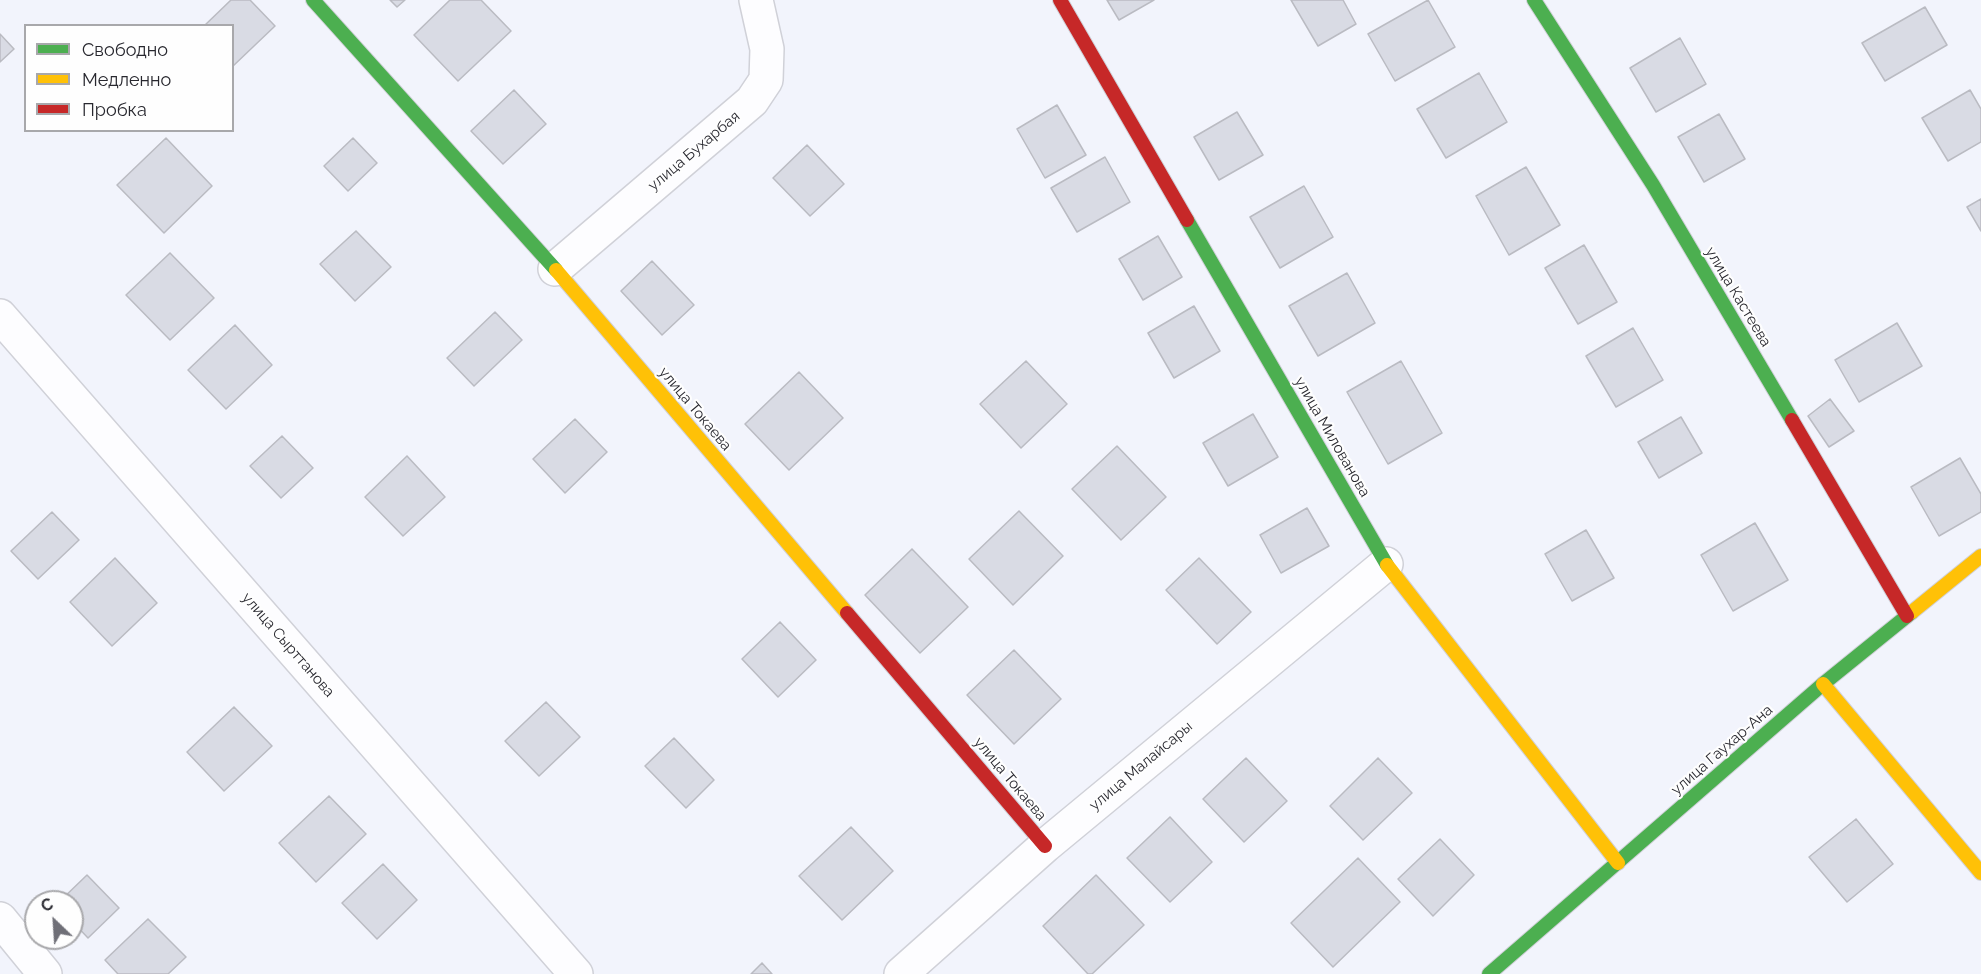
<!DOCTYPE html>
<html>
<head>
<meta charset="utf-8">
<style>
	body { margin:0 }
	#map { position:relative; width:1981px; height:974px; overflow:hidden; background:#f2f4fc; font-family:Raleway,sans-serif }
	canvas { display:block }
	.legend { position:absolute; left:24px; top:24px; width:210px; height:108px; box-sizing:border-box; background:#fefefe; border:2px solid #a8a8ab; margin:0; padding:8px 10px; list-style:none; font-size:18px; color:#28282f }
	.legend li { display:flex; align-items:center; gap:12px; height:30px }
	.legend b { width:30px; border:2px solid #a8a8ab }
	.north { position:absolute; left:24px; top:890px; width:60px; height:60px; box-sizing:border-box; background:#fefefe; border:2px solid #a8a8ab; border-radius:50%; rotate:335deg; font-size:16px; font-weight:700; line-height:24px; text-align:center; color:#28282f }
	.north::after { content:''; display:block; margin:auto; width:21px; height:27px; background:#6f6f77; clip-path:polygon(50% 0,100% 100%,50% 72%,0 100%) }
</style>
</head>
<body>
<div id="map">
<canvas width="1981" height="974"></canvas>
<ul class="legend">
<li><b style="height:8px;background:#4caf50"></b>Свободно</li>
<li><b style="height:8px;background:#ffc107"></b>Медленно</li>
<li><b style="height:8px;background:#c62828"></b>Пробка</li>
</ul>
<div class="north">С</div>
</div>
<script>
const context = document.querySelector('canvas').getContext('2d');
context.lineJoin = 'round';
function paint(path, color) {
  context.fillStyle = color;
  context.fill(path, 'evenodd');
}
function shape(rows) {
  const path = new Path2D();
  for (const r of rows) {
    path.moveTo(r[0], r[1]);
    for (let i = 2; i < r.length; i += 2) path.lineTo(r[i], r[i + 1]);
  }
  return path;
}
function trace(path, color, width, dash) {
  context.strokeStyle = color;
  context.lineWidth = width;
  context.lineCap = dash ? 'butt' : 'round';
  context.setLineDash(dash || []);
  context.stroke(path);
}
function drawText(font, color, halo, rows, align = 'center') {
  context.font = font + ' Raleway,sans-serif';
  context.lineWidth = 4.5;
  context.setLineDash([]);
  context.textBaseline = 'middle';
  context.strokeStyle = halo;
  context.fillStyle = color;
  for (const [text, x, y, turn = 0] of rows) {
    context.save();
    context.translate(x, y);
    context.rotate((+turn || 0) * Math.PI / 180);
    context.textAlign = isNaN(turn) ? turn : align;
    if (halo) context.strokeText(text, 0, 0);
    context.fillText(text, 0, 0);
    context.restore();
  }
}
const building = shape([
	[231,0,250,0,275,26,232,67,232,26,204,26,231,0],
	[390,0,405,0,397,7,390,0],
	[450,0,481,0,511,31,458,81,414,35,450,0],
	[1107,0,1154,0,1119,20,1107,0],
	[1291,0,1343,0,1356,24,1318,46,1291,0],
	[1428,0,1455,47,1395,81,1368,34,1428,0],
	[1925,7,1947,45,1885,81,1862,43,1925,7],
	[0,34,14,49,0,62,0,34],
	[1680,38,1706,84,1656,112,1630,68,1680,38],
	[1479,73,1507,122,1446,158,1417,109,1479,73],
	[514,90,546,124,503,164,471,131,514,90],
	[1970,90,1981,109,1981,142,1948,161,1922,118,1970,90],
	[1057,105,1086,155,1045,178,1017,129,1057,105],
	[1237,112,1263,155,1219,180,1194,137,1237,112],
	[1719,114,1745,159,1704,182,1678,137,1719,114],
	[166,138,212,186,164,233,117,185,166,138],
	[353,138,377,163,348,191,324,166,353,138],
	[807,145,844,184,810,216,773,178,807,145],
	[1105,157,1130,202,1077,232,1051,188,1105,157],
	[1526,167,1560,225,1509,255,1476,196,1526,167],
	[1304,186,1333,237,1280,268,1250,217,1304,186],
	[1981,199,1981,231,1967,207,1981,199],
	[356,231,391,267,355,301,320,264,356,231],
	[1158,236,1182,277,1143,300,1119,259,1158,236],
	[1584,245,1617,302,1578,324,1545,268,1584,245],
	[170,253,214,298,170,340,126,295,170,253],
	[652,261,694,305,662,335,621,291,652,261],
	[1347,273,1375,323,1318,356,1289,306,1347,273],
	[1194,306,1220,351,1174,378,1148,333,1194,306],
	[495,312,522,340,474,386,447,358,495,312],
	[1897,323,1922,366,1859,402,1835,360,1897,323],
	[235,325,272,365,226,409,188,370,235,325],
	[1633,328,1663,380,1616,407,1586,356,1633,328],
	[1026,361,1067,404,1021,448,980,404,1026,361],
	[1401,361,1442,433,1388,464,1347,392,1401,361],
	[799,372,843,418,789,470,745,424,799,372],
	[1830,399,1854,431,1829,447,1808,416,1830,399],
	[1253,414,1278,457,1228,486,1203,443,1253,414],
	[1681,417,1702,453,1659,478,1638,442,1681,417],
	[575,419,607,452,565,493,533,459,575,419],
	[282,436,313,468,281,498,250,466,282,436],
	[1117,446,1166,497,1121,540,1072,489,1117,446],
	[407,456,445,497,403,536,365,497,407,456],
	[1960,458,1981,494,1981,512,1939,536,1911,487,1960,458],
	[1307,508,1329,546,1281,573,1260,535,1307,508],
	[1019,511,1063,556,1013,605,969,559,1019,511],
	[52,512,79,540,38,579,11,551,52,512],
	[1755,523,1788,580,1733,611,1701,555,1755,523],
	[1586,530,1614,578,1572,601,1545,554,1586,530],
	[912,549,968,607,920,653,865,595,912,549],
	[115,558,157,603,112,646,70,602,115,558],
	[1199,558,1251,612,1217,644,1166,590,1199,558],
	[780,622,816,660,778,697,742,659,780,622],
	[1014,650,1061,699,1014,744,967,695,1014,650],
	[546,702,580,737,539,776,505,741,546,702],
	[234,707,272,746,224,791,187,752,234,707],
	[674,738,714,780,686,808,645,766,674,738],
	[1246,758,1287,801,1244,842,1203,799,1246,758],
	[1378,758,1412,793,1363,840,1330,806,1378,758],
	[329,796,366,834,316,882,279,843,329,796],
	[1170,817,1212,862,1170,902,1127,858,1170,817],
	[1856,819,1893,864,1847,902,1809,857,1856,819],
	[851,827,893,871,842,920,799,876,851,827],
	[1440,839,1474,875,1433,916,1398,879,1440,839],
	[1358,858,1400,902,1333,967,1291,923,1358,858],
	[383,864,417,900,377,939,342,903,383,864],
	[87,875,119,908,88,938,72,921,72,902,59,902,87,875],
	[1096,875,1144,925,1092,974,1088,974,1043,926,1096,875],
	[148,919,186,957,168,974,118,974,105,960,148,919],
	[762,963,772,974,751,974,762,963]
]);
paint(building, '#d9dbe4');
trace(building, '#babbc2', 1.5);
const street = shape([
	[555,269,752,101,766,80,767,49,756,0],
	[0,316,576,974],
	[0,919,45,974],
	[901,974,1045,846,1386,564]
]);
const fast = shape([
	[313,0,556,270],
	[1534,0,1653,185,1792,420],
	[1187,220,1387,565],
	[1489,974,1823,684,1912,612]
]);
const slow = shape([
	[556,270,847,613],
	[1387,565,1618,863],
	[1912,612,1981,556],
	[1823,684,1981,873]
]);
const jam = shape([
	[1060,0,1187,220],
	[1792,420,1907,616],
	[847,613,1045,846]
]);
trace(street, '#d0d1d8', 36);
trace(fast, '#d0d1d8', 16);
trace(slow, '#d0d1d8', 16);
trace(jam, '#d0d1d8', 16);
trace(street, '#fdfdff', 33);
trace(fast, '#4caf50', 14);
trace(slow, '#ffc107', 14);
trace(jam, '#c62828', 14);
drawText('15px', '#28282f', '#fefefe', [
	["улица Бухарбая",694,151,-40],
	["улица Кастеева",1738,297,59],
	["улица Токаева",695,409,50],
	["улица Милованова",1332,437,60],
	["улица Сырттанова",288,645,49],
	["улица Гаухар-Ана",1722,750,-41],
	["улица Малайсары",1141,766,-40],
	["улица Токаева",1010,779,50]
]);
</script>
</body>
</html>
